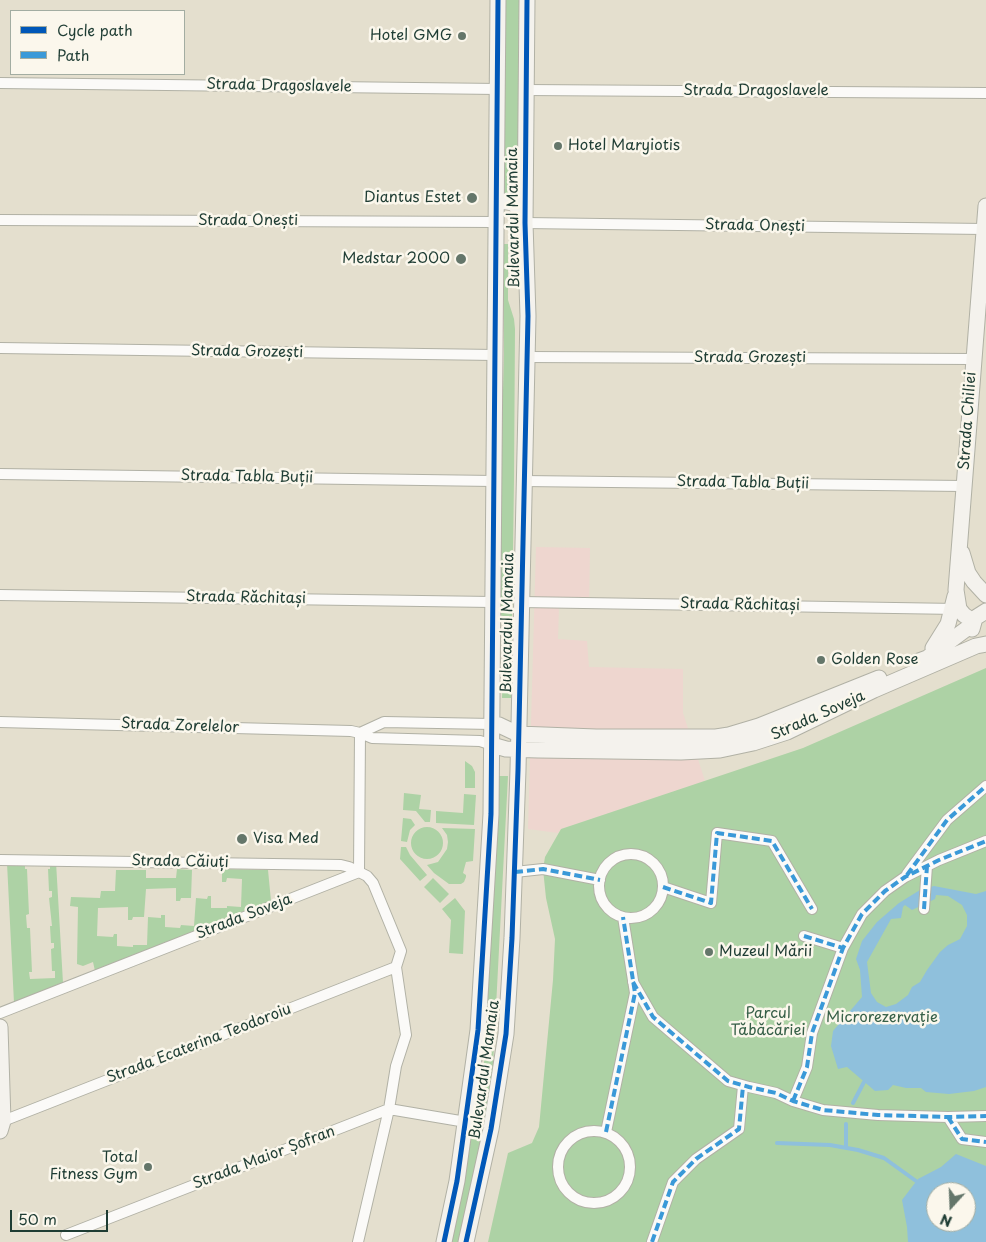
<!DOCTYPE html>
<html>
<head>
<meta charset="utf-8">
<style>
	body { margin:0 }
	#map { position:relative; width:986px; height:1242px; overflow:hidden; background:#e4dfce; font-family:"Playpen Sans",sans-serif }
	canvas { display:block }
	.legend { position:absolute; left:10px; top:10px; width:175px; height:65px; box-sizing:border-box; background:#fbf7ec; border:1px solid #a3ada2; margin:0; padding:6px 9px; list-style:none; font-size:15px; color:#1f3d34 }
	.legend li { display:flex; align-items:center; gap:10px; height:25px }
	.legend b { width:25px; border:1px solid #a3ada2 }
	.north { position:absolute; left:926px; top:1182px; width:50px; height:50px; box-sizing:border-box; background:#fbf7ec; border:1px solid #a3ada2; border-radius:50%; rotate:200deg; font-size:14px; font-weight:700; line-height:20px; text-align:center; color:#1f3d34 }
	.north::after { content:''; display:block; margin:auto; width:18px; height:22px; background:#64766a; clip-path:polygon(50% 0,100% 100%,50% 72%,0 100%) }
	.scale { position:absolute; left:10px; top:1210px; width:98px; height:22px; box-sizing:border-box; border:2px solid #1f3d34; border-top:0; padding-left:6px; font-size:15px; line-height:18px; white-space:nowrap; color:#1f3d34; -webkit-text-stroke:4px #fbf7ec; paint-order:stroke }
</style>
</head>
<body>
<div id="map">
<canvas width="986" height="1242"></canvas>
<ul class="legend">
<li><b style="height:6px;background:#0057b8"></b>Cycle path</li>
<li><b style="height:6px;background:#3a99d8"></b>Path</li>
</ul>
<div class="north">N</div>
<div class="scale">50 m</div>
</div>
<script>
const context = document.querySelector('canvas').getContext('2d');
context.lineJoin = 'round';
function paint(path, color) {
  context.fillStyle = color;
  context.fill(path, 'evenodd');
}
function shape(rows) {
  const path = new Path2D();
  for (const r of rows) {
    if (r.length === 3) {
      path.moveTo(r[0] + r[2], r[1]);
      path.arc(r[0], r[1], r[2], 0, 2 * Math.PI);
      continue;
    }
    path.moveTo(r[0], r[1]);
    for (let i = 2; i < r.length; i += 2) path.lineTo(r[i], r[i + 1]);
  }
  return path;
}
function trace(path, color, width, dash) {
  context.strokeStyle = color;
  context.lineWidth = width;
  context.lineCap = dash ? 'butt' : 'round';
  context.setLineDash(dash || []);
  context.stroke(path);
}
function drawText(font, color, halo, rows, align = 'center') {
  context.font = font + ' "Playpen Sans",sans-serif';
  context.lineWidth = 5;
  context.setLineDash([]);
  context.textBaseline = 'middle';
  context.strokeStyle = halo;
  context.fillStyle = color;
  for (const [text, x, y, turn = 0] of rows) {
    context.save();
    context.translate(x, y);
    context.rotate((+turn || 0) * Math.PI / 180);
    context.textAlign = isNaN(turn) ? turn : align;
    if (halo) context.strokeText(text, 0, 0);
    context.fillText(text, 0, 0);
    context.restore();
  }
}
paint(shape([
	[536,547,590,548,589,608,559,607,558,639,587,641,589,667,683,669,683,713,705,781,561,829,558,833,528,829]
]), '#eed6cf');
paint(shape([
	[505,0,519,0,518,200,504,196],
	[503,244,508,244,508,300,514,319,515,329,514,480,511,698,502,698,504,632,497,598,504,355],
	[986,668,986,1242,488,1242,508,1153,532,1143,539,1127,553,980,555,939,546,898,543,869,545,857,561,829,803,748],
	[936,1192,966,1192,966,1222,936,1222],
	[465,761,472,766,475,772,475,788,465,788],
	[498,776,508,776,492,1084,486,1119,478,1117,483,1084],
	[404,793,421,795,419,809,431,810,430,822,425,822,416,811,403,810],
	[464,794,476,795,474,825,436,823,436,811,463,813],
	[403,818,411,819,415,825,410,830,407,842,401,841],
	[427,843,16],
	[442,828,475,829,473,861,466,862,463,873,466,875,466,877,464,882,461,884,449,884,434,873,427,865,438,862,447,849,448,842,447,835],
	[401,847,406,847,410,855,427,875,420,881,400,859],
	[50,862,56,862,63,983,14,1003,7,863,25,863,25,869,27,869,29,914,26,915,27,928,30,928,32,972,29,972,30,979,55,978,55,971,52,971,51,949,54,948,54,943,51,943,50,926,52,926,49,898,52,897,52,891,49,891,48,869,50,869],
	[177,869,192,870,191,898,181,898,180,901,176,901,176,888,146,889,144,917,133,917,132,920,128,920,128,907,98,908,97,936,113,937,114,934,117,934,117,946,133,947,133,945,147,945,148,917,161,918,161,915,165,915,165,927,180,928,181,925,194,926,196,898,207,899,208,896,211,896,211,908,227,908,227,906,241,907,242,879,227,878,226,882,222,882,222,869,268,870,271,901,95,971,93,962,83,966,77,964,78,907,70,906,71,897,100,898,101,891,115,891,116,870,146,870,146,878,176,878],
	[433,878,449,894,440,903,424,887],
	[455,898,465,911,463,954,449,953,451,920,442,909],
	[473,1131,484,1132,459,1242,448,1242]
]), '#add2a5');
paint(shape([
	[934,886,976,894,986,891,986,1087,974,1091,949,1094,926,1092,921,1088,906,1088,893,1085,888,1090,875,1091,847,1067,838,1069,831,1046,833,1031,862,997,860,970,856,959,862,941,877,922,899,903,920,890],
	[936,895,948,896,962,905,967,915,967,926,960,939,948,945,940,952,927,970,920,982,912,987,908,995,896,1004,886,1007,877,1002,871,993,867,962,891,919,901,918,903,907,905,905,912,910,935,899],
	[956,1154,986,1166,986,1242,908,1242,907,1227,902,1200,918,1179,941,1167],
	[936,1192,966,1192,966,1222,936,1222]
]), '#8fc0dc');
trace(shape([
	[853,1103,864,1082],
	[777,1143,830,1145,858,1150,884,1158,916,1181],
	[846,1148,846,1124]
]), '#8fc0dc', 4);
const street = shape([
	[0,83,498,89],
	[525,90,986,93],
	[0,220,496,222],
	[525,223,984,229],
	[0,348,495,355],
	[527,357,973,359],
	[0,474,493,481],
	[523,481,963,486],
	[0,595,492,602],
	[521,602,957,609],
	[0,722,351,731,360,733,372,738,480,741,492,745],
	[360,733,384,722,492,724],
	[631,886,32],
	[0,860,341,865,349,867,367,876,373,883,401,951,396,967,406,1035,396,1066,389,1109,358,1242],
	[515,872,543,869,600,880],
	[907,874,947,820,986,786],
	[663,887,711,903,717,833,772,841,812,909],
	[924,909,927,866],
	[804,936,843,948,862,914,885,891,905,877,939,860,986,841],
	[633,982,653,1017,728,1081,749,1087,776,1093,793,1101,823,1110,878,1115,948,1117,986,1116],
	[0,1013,359,872,360,733],
	[793,1101,807,1067,812,1033,843,948],
	[948,1117,962,1139,986,1142],
	[3,1121,396,967],
	[594,1167,36],
	[606,1132,635,993,623,917],
	[66,1235,389,1109,466,1122],
	[652,1242,673,1182,696,1159,739,1129,743,1086]
]);
const secondary = shape([
	[497,204,502,201,513,203,518,208,520,223],
	[962,553,968,573,974,582,986,595],
	[973,621,964,615,959,609,956,590,986,206],
	[972,629,975,618,986,611],
	[933,648,948,624,955,596],
	[916,662,927,658,973,624],
	[492,724,499,725,518,734,596,737,716,737,729,735,759,726,879,678],
	[492,745,506,749,538,750,681,752,720,750,753,743,787,732,874,690,976,646,986,644],
	[0,1027,3,1121,0,1131],
	[444,1242,457,1181,478,1030,491,814,498,0],
	[466,1242,491,1129,506,1034,512,938,518,770,528,316,525,223,527,0]
]);
trace(street, '#b1b1a5', 12);
trace(secondary, '#b1b1a5', 17);
trace(street, '#fbfaf8', 10);
trace(secondary, '#f4f2ed', 15);
trace(shape([
	[515,872,543,869,600,880],
	[907,875,947,820,986,786],
	[663,887,711,903,717,833,772,841,812,909],
	[924,909,927,866],
	[804,936,843,948,862,914,885,891,905,877,939,860,986,841],
	[633,982,653,1017,728,1081,749,1087,776,1093,793,1101,823,1110,878,1115,948,1117,986,1116],
	[793,1101,807,1067,812,1033,843,948],
	[948,1117,962,1139,986,1142],
	[606,1132,635,993,623,917],
	[652,1242,673,1182,696,1159,739,1129,743,1086]
]), '#3a99d8', 4, [8, 4]);
trace(shape([
	[444,1242,457,1181,478,1030,491,814,498,0],
	[466,1242,491,1129,506,1034,512,938,518,770,528,316,525,223,527,0]
]), '#0057b8', 5);
for (const [x, y, r, color] of [
	[462,36,5,"#64766a"],
	[558,146,5,"#64766a"],
	[472,198,6,"#64766a"],
	[461,259,6,"#64766a"],
	[821,660,5,"#64766a"],
	[242,839,6,"#64766a"],
	[709,952,5,"#64766a"],
	[148,1167,5,"#64766a"]
]) {
  const dot = new Path2D();
  dot.arc(x, y, r, 0, 2 * Math.PI);
  context.fillStyle = color;
  context.fill(dot);
  trace(dot, '#fbf7ec', 2);
}
drawText('15px', '#1f3d34', '#fbf7ec', [
	["Hotel GMG",452,36],
	["Hotel Maryiotis",568,146,"left"],
	["Diantus Estet",461,198],
	["Medstar 2000",450,259],
	["Golden Rose",831,660,"left"],
	["Visa Med",253,839,"left"],
	["Muzeul Mării",719,952,"left"],
	["Total",138,1158],
	["Fitness Gym",138,1175]
], 'right');
drawText('15px', '#1f3d34', '#fbf7ec', [
	["Strada Dragoslavele",279,86,1],
	["Strada Dragoslavele",756,91],
	["Bulevardul Mamaia",514,218,-91],
	["Strada Onești",248,221],
	["Strada Onești",755,226,1],
	["Strada Grozești",247,352,1],
	["Strada Grozești",750,358],
	["Strada Chiliei",968,421,-86],
	["Strada Tabla Buții",247,477,1],
	["Strada Tabla Buții",743,483,1],
	["Strada Răchitași",246,598,1],
	["Strada Răchitași",740,605,1],
	["Bulevardul Mamaia",508,623,-89],
	["Strada Soveja",818,716,-24],
	["Strada Zorelelor",180,726,2],
	["Strada Căiuți",180,862,1],
	["Strada Soveja",244,917,-21],
	["Strada Ecaterina Teodoroiu",199,1044,-21],
	["Bulevardul Mamaia",485,1070,-82],
	["Strada Maior Șofran",264,1158,-21]
]);
drawText('15px', '#376048', '#fbf7ec', [
	["Parcul",768,1014],
	["Tăbăcăriei",768,1031],
	["Microrezervație",882,1018]
]);
</script>
</body>
</html>
